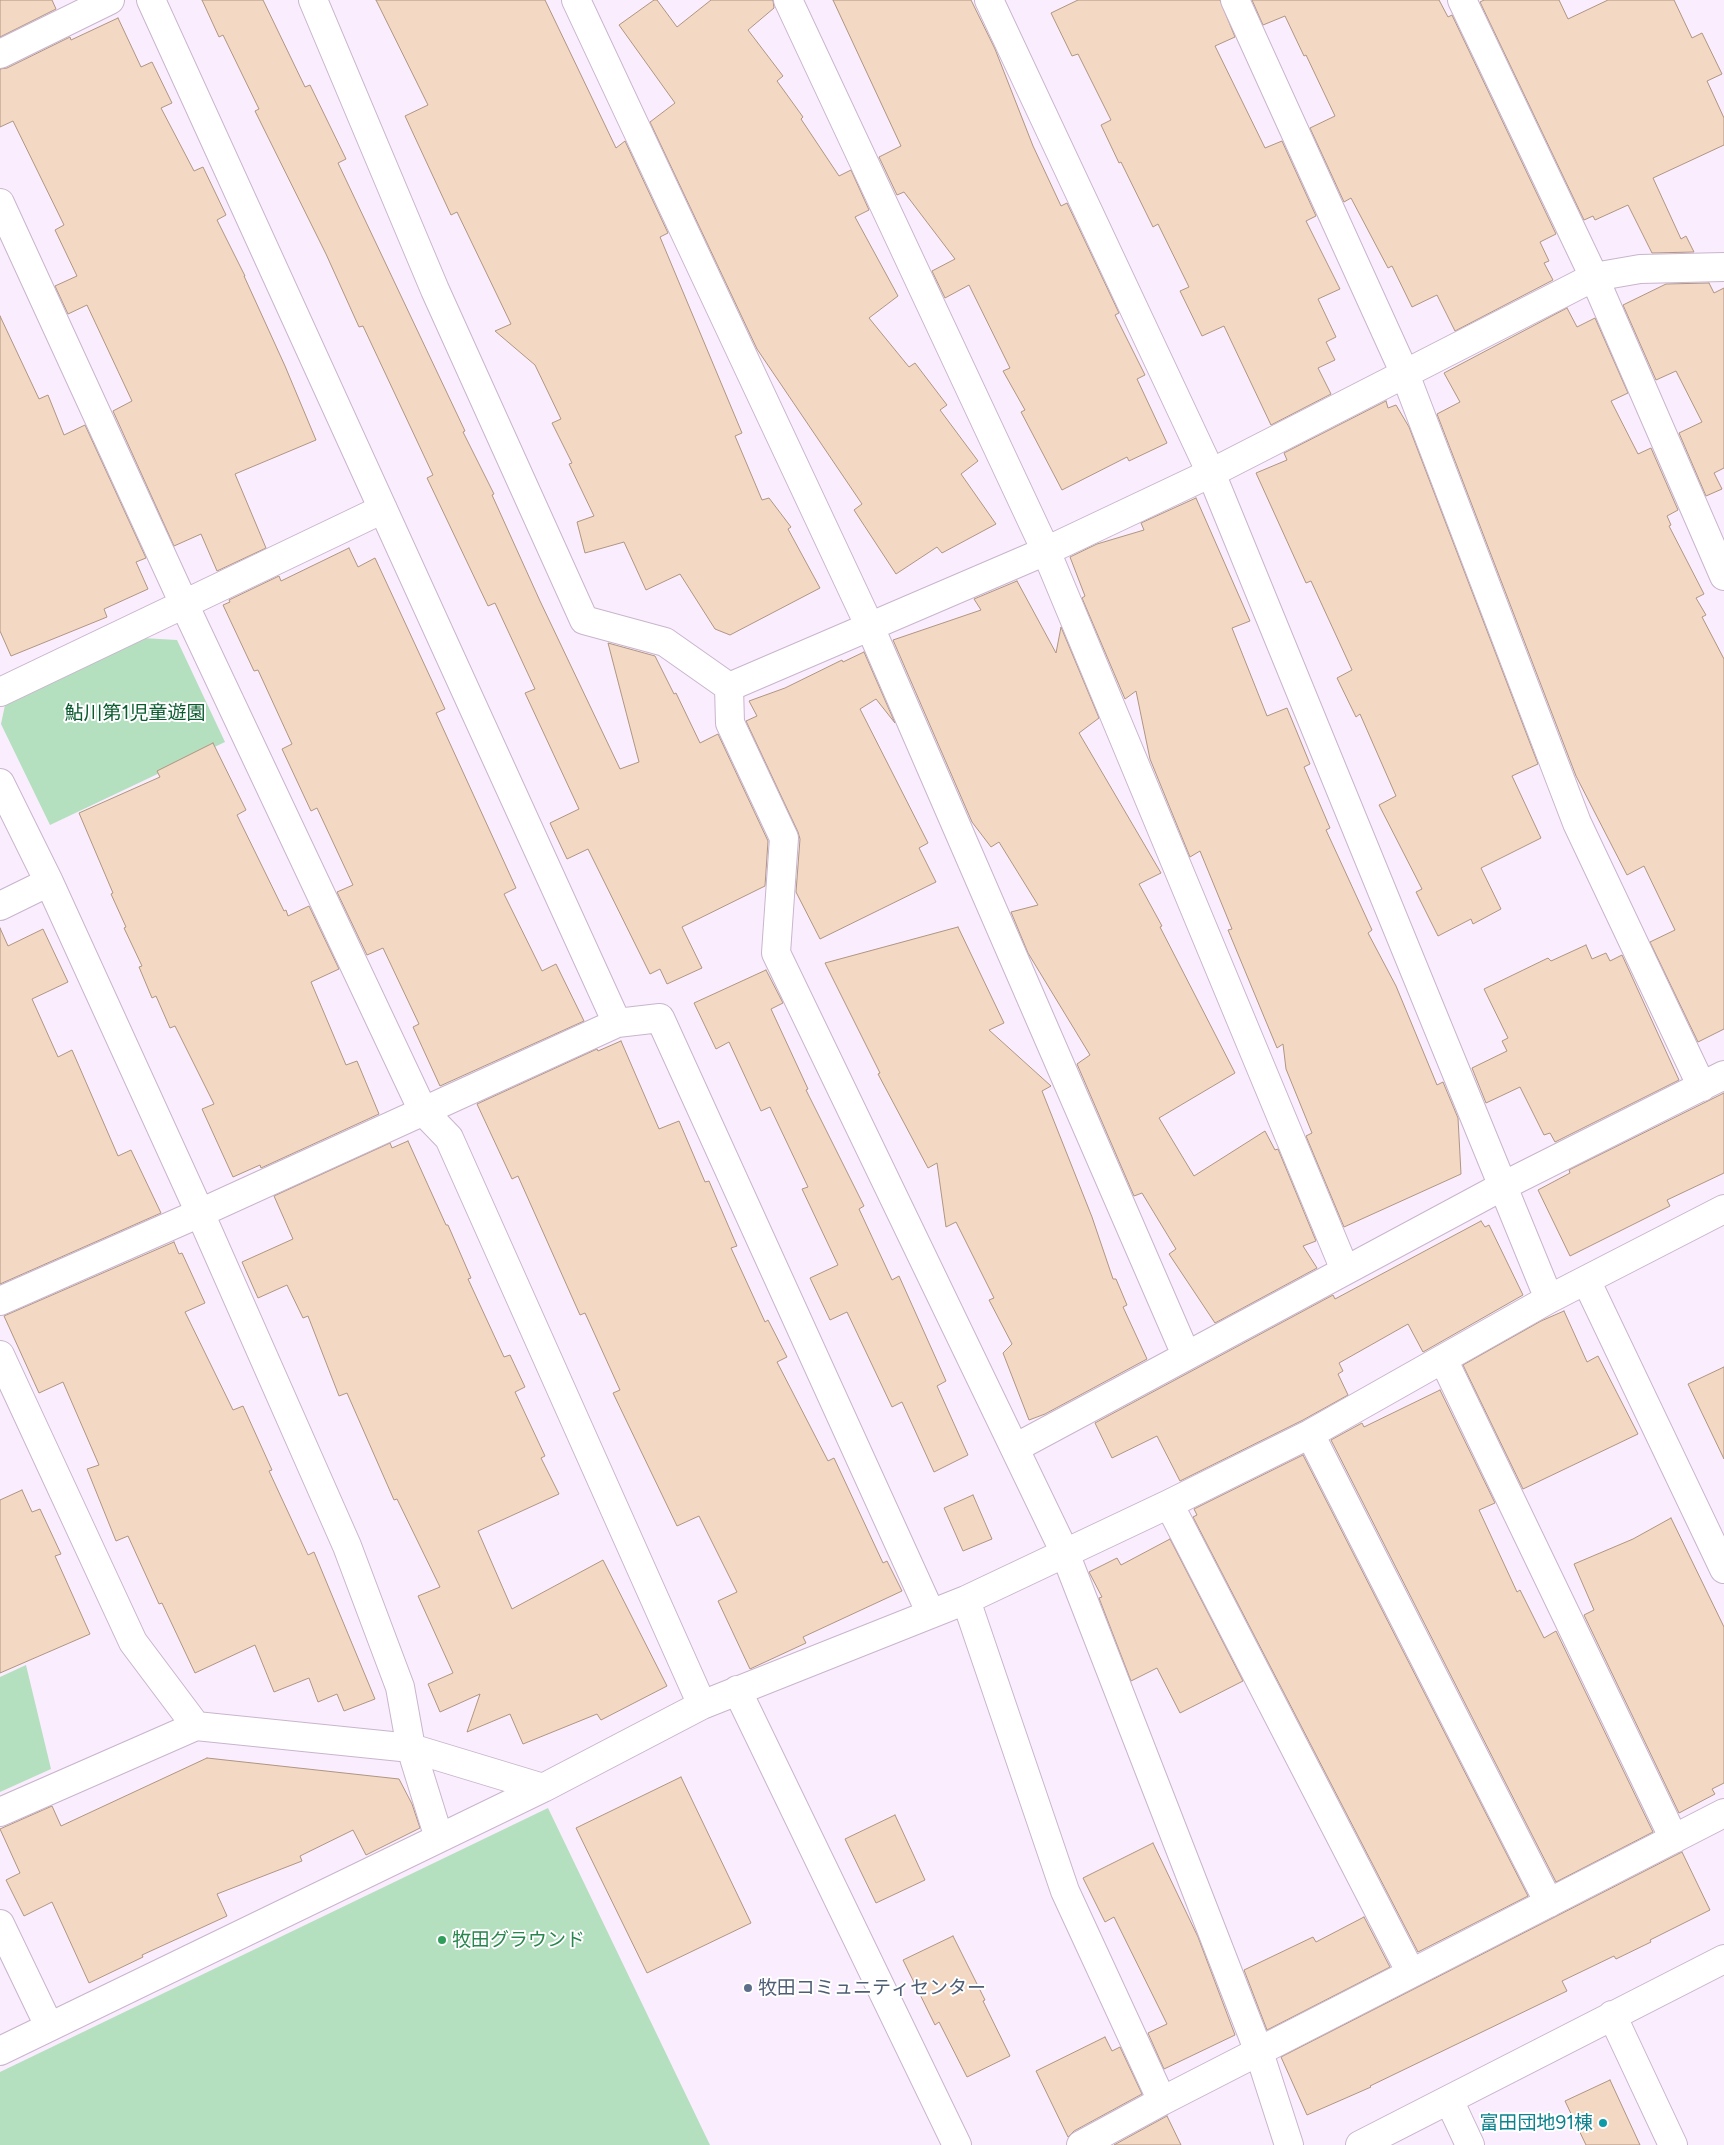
<!DOCTYPE html>
<html>
<head>
<meta charset="utf-8">
<style>
	body { margin:0 }
	canvas { display:block; background:#faedfd }
</style>
</head>
<body>
<canvas width="1724" height="2145"></canvas>
<script>
const context = document.querySelector('canvas').getContext('2d');
context.lineJoin = 'round';
function paint(path, color) {
  context.fillStyle = color;
  context.fill(path, 'evenodd');
}
function shape(rows) {
  const path = new Path2D();
  for (const r of rows) {
    path.moveTo(r[0], r[1]);
    for (let i = 2; i < r.length; i += 2) path.lineTo(r[i], r[i + 1]);
  }
  return path;
}
function trace(path, color, width, dash) {
  context.strokeStyle = color;
  context.lineWidth = width;
  context.lineCap = dash ? 'butt' : 'round';
  context.setLineDash(dash || []);
  context.stroke(path);
}
function drawText(font, color, halo, rows, align = 'center') {
  context.font = font + ' Figtree,"Noto Sans JP",sans-serif';
  context.lineWidth = 4;
  context.setLineDash([]);
  context.textBaseline = 'middle';
  context.strokeStyle = halo;
  context.fillStyle = color;
  for (const [text, x, y, turn = 0] of rows) {
    context.save();
    context.translate(x, y);
    context.rotate((+turn || 0) * Math.PI / 180);
    context.textAlign = isNaN(turn) ? turn : align;
    if (halo) context.strokeText(text, 0, 0);
    context.fillText(text, 0, 0);
    context.restore();
  }
}
paint(shape([
	[142,638,177,640,225,742,50,825,1,724,5,705],
	[26,1665,51,1769,0,1792,0,1677],
	[548,1808,710,2145,0,2145,0,2072]
]), '#b4e0bf');
const building = shape([
	[0,0,52,0,56,9,0,37,0,0],
	[202,0,263,0,305,87,310,85,346,159,338,163,465,431,463,432,494,494,492,495,540,601,620,769,639,762,608,643,655,656,674,694,676,693,700,743,718,734,768,841,765,886,682,927,702,968,667,984,660,969,650,974,588,849,567,859,550,823,579,809,525,693,535,689,495,603,488,606,427,478,433,475,363,326,359,327,326,254,255,111,259,109,223,35,219,37,202,0],
	[376,0,545,0,616,148,625,141,668,233,660,237,742,433,735,436,762,500,769,498,791,527,788,529,820,588,730,635,715,629,680,574,646,590,624,542,585,553,577,522,594,516,569,464,572,463,552,423,561,419,535,365,495,331,511,324,457,212,451,215,405,116,428,105,376,0],
	[654,0,657,0,677,27,711,0,773,0,774,8,748,30,783,76,777,81,803,117,801,119,839,176,851,170,869,210,855,217,898,296,869,318,909,367,915,363,947,405,940,410,978,461,961,474,996,524,942,553,937,547,896,574,854,510,862,504,757,349,650,122,675,103,619,25,654,0],
	[833,0,971,0,995,49,1033,146,1061,206,1067,203,1119,313,1115,315,1145,375,1137,379,1167,443,1129,461,1127,457,1062,490,1021,412,1025,410,1003,371,1010,368,969,285,945,298,932,271,955,259,904,192,897,195,879,157,901,146,833,0],
	[1078,0,1220,0,1235,37,1215,46,1265,148,1282,141,1316,216,1306,221,1340,289,1318,299,1336,337,1326,342,1335,360,1318,368,1331,394,1271,425,1224,326,1202,336,1180,291,1189,287,1158,224,1153,227,1121,162,1119,163,1101,125,1111,120,1078,54,1072,56,1051,13,1078,0],
	[1252,0,1439,0,1448,17,1452,15,1556,234,1540,242,1549,261,1544,263,1553,280,1455,331,1437,295,1412,307,1392,266,1388,268,1351,198,1344,202,1310,128,1335,116,1306,55,1304,56,1285,16,1263,25,1252,0],
	[1484,0,1559,0,1568,19,1608,0,1674,0,1692,38,1702,33,1722,74,1707,81,1724,118,1724,145,1653,178,1681,239,1686,236,1694,252,1652,253,1628,205,1595,220,1593,216,1584,220,1480,2,1484,0],
	[118,18,141,67,152,62,172,103,161,108,194,171,203,167,226,215,217,220,245,276,244,276,285,366,316,440,235,474,266,548,217,571,201,534,174,546,113,411,132,401,87,305,68,314,55,286,77,276,55,230,64,225,13,121,0,127,0,69,7,68,70,37,71,40,118,18],
	[1709,283,1714,293,1724,288,1724,468,1714,473,1722,489,1706,496,1679,433,1702,422,1676,371,1656,380,1623,305,1666,284,1709,283],
	[1567,308,1577,327,1595,318,1628,393,1611,401,1638,454,1651,448,1678,510,1667,516,1671,525,1669,526,1704,594,1696,598,1706,615,1702,617,1724,659,1724,1029,1698,1042,1650,942,1675,930,1644,866,1627,875,1576,776,1437,414,1460,402,1444,373,1567,308],
	[0,316,39,399,48,395,64,435,85,425,146,558,136,562,148,589,104,609,107,617,11,656,0,631,0,316],
	[1386,401,1388,408,1396,405,1409,427,1538,764,1512,776,1541,838,1481,868,1501,909,1473,924,1471,919,1438,936,1416,892,1422,889,1379,805,1396,796,1360,714,1356,717,1337,678,1352,670,1311,581,1306,583,1256,473,1287,460,1284,453,1386,401],
	[1196,498,1250,621,1232,628,1267,716,1287,708,1310,764,1304,767,1330,828,1326,830,1372,930,1368,933,1396,986,1437,1085,1443,1082,1458,1118,1461,1174,1344,1227,1306,1136,1312,1133,1286,1069,1283,1044,1277,1048,1228,930,1232,929,1200,851,1190,857,1150,759,1136,691,1125,699,1082,598,1085,596,1070,557,1097,544,1144,530,1141,523,1196,498],
	[349,548,358,567,375,558,445,709,436,713,516,888,504,894,542,971,556,964,584,1021,440,1086,413,1027,419,1024,383,948,367,955,337,892,353,885,317,808,311,811,282,749,292,744,258,670,254,671,223,605,230,602,229,600,279,576,281,581,349,548],
	[1017,581,1056,653,1061,627,1099,718,1079,733,1161,873,1139,884,1162,926,1160,927,1235,1073,1159,1118,1194,1176,1265,1131,1275,1150,1278,1149,1316,1241,1303,1246,1317,1268,1215,1323,1169,1254,1176,1249,1142,1193,1134,1196,1077,1064,1090,1055,1028,953,1011,912,1038,905,999,842,991,847,972,822,893,640,981,610,974,599,1017,581],
	[864,652,895,723,876,699,860,709,928,843,919,848,936,882,820,939,796,892,800,839,798,832,746,721,757,716,749,701,785,688,842,660,843,662,864,652],
	[213,743,246,810,237,815,284,911,286,910,288,916,309,906,339,969,311,982,346,1065,357,1061,379,1114,261,1168,260,1165,233,1177,202,1109,214,1104,175,1026,170,1028,156,996,152,998,139,967,142,966,124,928,126,927,111,894,113,893,79,813,160,777,157,771,213,743],
	[958,927,1004,1023,989,1030,1051,1086,1042,1091,1092,1217,1113,1279,1116,1279,1127,1305,1123,1307,1147,1359,1045,1414,1029,1420,1003,1353,1012,1344,989,1300,994,1298,956,1222,946,1227,937,1163,928,1168,878,1074,880,1073,825,963,958,927],
	[0,928,8,946,43,929,68,982,32,999,58,1057,72,1050,118,1156,131,1150,161,1213,0,1284,0,928],
	[1586,945,1592,959,1606,953,1610,961,1622,955,1679,1080,1555,1142,1550,1133,1544,1135,1520,1087,1486,1103,1472,1068,1507,1051,1502,1041,1508,1038,1484,989,1548,958,1551,961,1586,945],
	[766,970,783,1003,771,1009,808,1089,806,1090,864,1206,859,1209,892,1280,899,1276,946,1381,937,1386,968,1455,934,1472,902,1402,892,1407,847,1312,830,1320,810,1278,838,1265,802,1189,808,1187,770,1107,761,1111,729,1042,716,1049,694,1003,766,970],
	[621,1041,659,1129,679,1121,705,1182,709,1181,737,1246,731,1248,765,1322,768,1320,787,1357,777,1362,828,1461,834,1458,883,1563,887,1561,902,1591,803,1637,806,1643,750,1669,718,1601,737,1592,699,1516,677,1526,613,1393,620,1390,585,1313,580,1315,518,1176,512,1179,477,1104,597,1049,598,1051,621,1041],
	[1724,1093,1724,1173,1667,1200,1670,1206,1570,1256,1538,1190,1570,1173,1569,1170,1724,1093],
	[408,1141,446,1225,448,1225,471,1278,468,1279,504,1357,510,1355,525,1387,515,1392,545,1456,541,1458,559,1494,478,1531,512,1609,603,1560,667,1686,601,1720,597,1714,523,1744,510,1714,467,1732,480,1694,440,1712,428,1684,453,1673,418,1596,440,1587,397,1499,394,1500,347,1393,339,1396,308,1316,303,1318,287,1285,258,1298,242,1262,293,1239,274,1196,390,1143,392,1148,408,1141],
	[1481,1221,1485,1227,1489,1225,1523,1295,1423,1352,1408,1324,1339,1363,1343,1371,1338,1374,1348,1395,1303,1420,1180,1481,1157,1436,1112,1458,1095,1423,1333,1295,1335,1299,1481,1221],
	[174,1242,179,1254,182,1253,205,1303,185,1312,233,1410,243,1406,272,1470,269,1471,308,1555,314,1552,375,1699,344,1711,337,1694,318,1702,309,1678,274,1692,255,1645,195,1673,162,1603,159,1604,128,1536,116,1541,87,1469,99,1465,63,1382,39,1393,4,1316,174,1242],
	[1564,1311,1587,1362,1598,1356,1638,1434,1523,1489,1463,1365,1541,1321,1564,1311],
	[1724,1367,1724,1459,1688,1384,1724,1367],
	[1440,1390,1495,1503,1479,1510,1517,1592,1520,1590,1544,1638,1556,1631,1653,1832,1556,1882,1331,1440,1362,1423,1364,1427,1440,1390],
	[1303,1455,1528,1896,1418,1952,1193,1517,1197,1515,1194,1509,1303,1455],
	[22,1490,32,1512,40,1509,61,1554,55,1556,90,1634,0,1673,0,1500,22,1490],
	[973,1495,992,1539,963,1551,944,1508,973,1495],
	[1671,1518,1724,1627,1724,1783,1712,1789,1715,1794,1679,1813,1584,1615,1594,1610,1574,1564,1633,1539,1671,1518],
	[1170,1539,1243,1681,1180,1713,1157,1668,1131,1681,1099,1598,1102,1597,1089,1572,1117,1558,1121,1565,1170,1539],
	[207,1758,399,1779,412,1804,420,1828,366,1855,353,1830,300,1856,302,1861,217,1894,227,1916,142,1955,143,1957,89,1983,52,1902,24,1916,6,1880,20,1873,0,1829,52,1806,61,1826,207,1758],
	[681,1777,751,1923,647,1973,576,1828,681,1777],
	[895,1815,925,1880,876,1903,845,1839,895,1815],
	[1153,1843,1198,1937,1235,2035,1164,2069,1148,2033,1167,2024,1114,1917,1105,1922,1083,1878,1153,1843],
	[1682,1852,1710,1910,1650,1940,1651,1942,1616,1959,1614,1956,1562,1981,1567,1991,1370,2086,1371,2087,1307,2115,1281,2057,1682,1852],
	[1364,1917,1390,1967,1267,2030,1244,1970,1313,1937,1316,1942,1364,1917],
	[953,1936,985,2000,983,2001,1010,2056,967,2077,939,2022,935,2025,903,1960,953,1936],
	[1105,2037,1112,2051,1120,2047,1142,2094,1074,2131,1068,2137,1036,2071,1105,2037],
	[1610,2080,1640,2145,1586,2145,1565,2101,1610,2080],
	[1167,2116,1181,2145,1114,2145,1167,2116]
]);
paint(building, '#f3d8c3');
trace(building, '#af9582', 1);
const minor = shape([
	[151,0,617,1023],
	[313,0,435,290,584,620,665,642,729,687],
	[576,0,870,627,1186,1355],
	[788,0,1046,551,1345,1270],
	[989,0,1211,473,1549,1299],
	[1235,0,1405,374,1577,823,1702,1087],
	[1462,0,1594,277,1724,576],
	[0,54,110,0],
	[0,203,184,604,423,1111,449,1138,702,1705],
	[729,687,730,723,784,838,776,953,1065,1553,1259,2052,1289,2145],
	[729,687,1046,551,1211,473,1594,277,1640,269,1724,267],
	[0,692,383,509],
	[0,783,49,882,200,1213,347,1546,400,1687,411,1748,439,1838],
	[0,906,49,882],
	[1586,1280,1724,1569],
	[0,1301,200,1213,617,1023,660,1018,931,1614],
	[0,1355,133,1642,196,1726,411,1748,543,1788],
	[1443,1359,1674,1839],
	[1310,1434,1549,1903],
	[1015,1448,1503,1186,1724,1075],
	[1169,1504,1411,1973],
	[966,1600,1065,1891,1162,2101],
	[737,1690,957,2145],
	[0,1812,196,1726],
	[0,1924,49,2026],
	[1612,2015,1673,2145],
	[0,2051,543,1788,702,1705,966,1600,1169,1504,1310,1434,1549,1299,1724,1209],
	[1449,2100,1470,2145],
	[1081,2145,1162,2101,1724,1813],
	[1360,2145,1724,1959]
]);
trace(minor, '#c9b5cd', 30);
trace(minor, '#fff', 28);
for (const [x, y, r, color] of [
	[442,1940,5,"#2e9e5b"],
	[748,1988,5,"#5c6f8a"],
	[1603,2123,5,"#0f9aa8"]
]) {
  const dot = new Path2D();
  dot.arc(x, y, r, 0, 2 * Math.PI);
  context.fillStyle = color;
  context.fill(dot);
  trace(dot, '#fff', 2);
}
drawText('19px', '#095b2e', '#fff', [
	["鮎川第1児童遊園",135,713]
]);
drawText('19px', '#27864d', '#fff', [
	["牧田グラウンド",452,1940]
], 'left');
drawText('19px', '#4e5e75', '#fff', [
	["牧田コミュニティセンター",758,1988]
], 'left');
drawText('19px', '#0d838f', '#fff', [
	["富田団地91棟",1593,2123]
], 'right');
</script>
</body>
</html>
